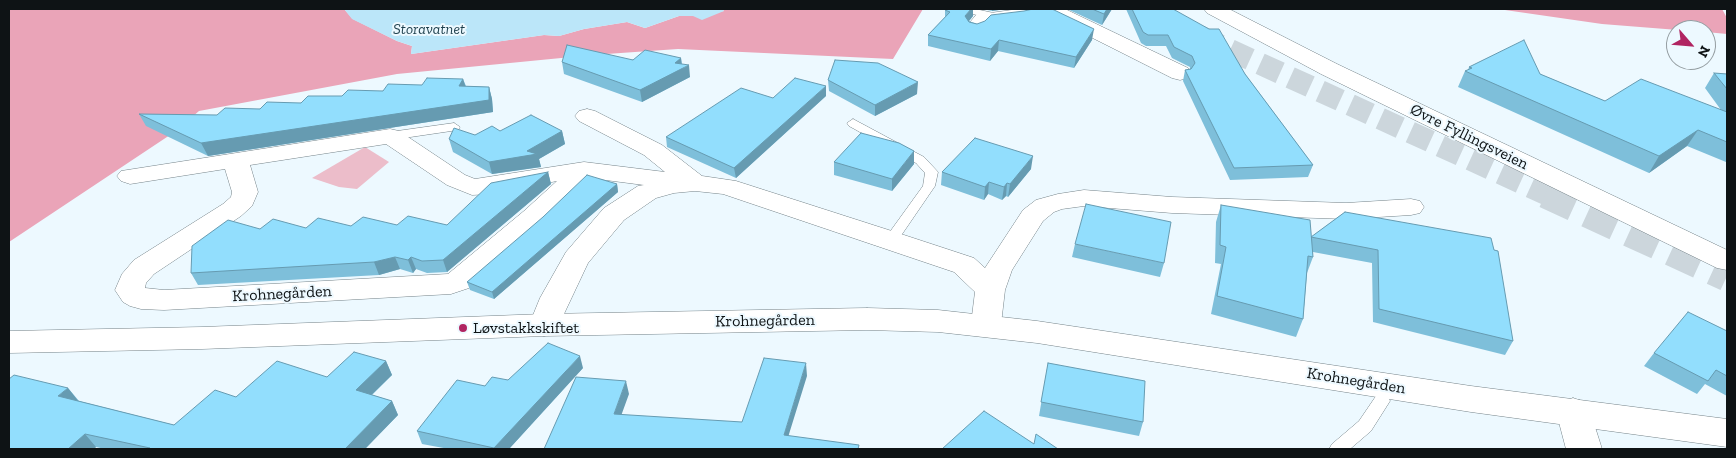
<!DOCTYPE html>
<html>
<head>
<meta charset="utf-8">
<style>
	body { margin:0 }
	#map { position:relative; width:1736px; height:458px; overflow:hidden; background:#edf9ff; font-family:"Zilla Slab",serif }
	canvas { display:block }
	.frame { position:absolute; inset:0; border:10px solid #0e1315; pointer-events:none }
	.north { position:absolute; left:1666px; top:20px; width:50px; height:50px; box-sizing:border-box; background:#edf9ff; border:1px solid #949da1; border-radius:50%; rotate:117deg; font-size:14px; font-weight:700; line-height:20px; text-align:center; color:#0e1315 }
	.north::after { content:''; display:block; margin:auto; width:18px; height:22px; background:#b02461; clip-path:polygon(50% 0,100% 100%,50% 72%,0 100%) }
</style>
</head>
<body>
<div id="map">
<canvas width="1736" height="458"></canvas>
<div class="frame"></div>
<div class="north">N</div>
</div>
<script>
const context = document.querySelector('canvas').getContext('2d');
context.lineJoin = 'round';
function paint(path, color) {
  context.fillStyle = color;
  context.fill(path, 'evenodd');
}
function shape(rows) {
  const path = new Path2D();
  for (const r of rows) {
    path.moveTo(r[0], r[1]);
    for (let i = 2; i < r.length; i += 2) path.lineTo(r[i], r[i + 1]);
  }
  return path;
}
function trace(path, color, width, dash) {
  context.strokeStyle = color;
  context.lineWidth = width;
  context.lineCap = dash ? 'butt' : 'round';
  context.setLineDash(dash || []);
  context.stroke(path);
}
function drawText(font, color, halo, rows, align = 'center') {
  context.font = font + ' "Zilla Slab",serif';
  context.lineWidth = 4;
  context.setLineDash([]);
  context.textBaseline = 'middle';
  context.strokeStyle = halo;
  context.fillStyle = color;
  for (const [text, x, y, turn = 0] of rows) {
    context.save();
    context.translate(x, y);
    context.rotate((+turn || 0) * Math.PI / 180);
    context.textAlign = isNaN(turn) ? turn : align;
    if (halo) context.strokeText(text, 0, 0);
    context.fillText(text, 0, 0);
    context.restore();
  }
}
paint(shape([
	[365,147,389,162,357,189,339,187,312,178]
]), '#ecbdca');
paint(shape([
	[9,9,344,9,353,19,397,41,412,46,411,54,544,35,559,36,584,29,627,22,645,28,679,16,693,16,724,11,722,9,923,9,893,59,678,49,592,55,397,74,199,111,176,131,9,242],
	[1498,9,1722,9,1727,18,1727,34,1706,32,1706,30,1678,30,1602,24]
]), '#eaa4b8');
paint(shape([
	[344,9,722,9,724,11,702,20,693,16,679,16,645,28,627,22,584,29,559,36,544,35,411,54,412,46,397,41,352,19]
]), '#bbe6f9');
trace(shape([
	[1140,9,1548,195]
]), '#ccd6dc', 22, [22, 11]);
trace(shape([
	[1546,193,1727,276]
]), '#ccd6dc', 31, [31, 15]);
const service = shape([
	[957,9,975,9,1003,15,1004,17,999,20,959,11,957,9],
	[853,119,924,157,938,172,935,186,896,243,886,243,884,240,923,186,925,173,916,163,849,126,847,123,853,119],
	[454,123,460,127,458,130,390,140,384,136,390,132,454,123],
	[1382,395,1388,396,1390,401,1371,431,1350,449,1329,449,1332,444,1359,421,1376,396,1382,395]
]);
const minor = shape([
	[1019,9,1032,10,1035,14,1032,18,1025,20,989,24,983,31,976,33,969,31,966,27,976,15,1019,9],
	[1040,9,1065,9,1188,68,1191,73,1188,78,1180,80,1172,78,1043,13,1040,9],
	[587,109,595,111,662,145,702,176,736,181,901,234,974,258,985,268,1023,210,1036,200,1058,194,1084,190,1172,197,1346,203,1411,199,1420,201,1424,207,1420,213,1411,215,1346,219,1172,213,1084,206,1062,209,1054,212,1043,221,1012,270,1005,290,1001,324,997,332,986,335,975,332,971,324,975,292,954,272,723,194,695,191,674,193,656,198,624,220,588,263,555,333,544,336,533,333,529,325,540,298,566,252,604,208,638,186,644,185,590,178,544,223,469,288,451,294,164,310,141,309,130,306,123,302,115,290,122,274,134,260,223,204,231,197,232,192,225,169,130,184,121,181,117,176,121,171,390,129,399,131,465,175,475,179,584,162,665,172,644,155,579,121,575,116,579,111,587,109],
	[386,144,447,185,472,195,490,194,557,181,524,211,448,274,164,290,145,288,146,283,154,274,241,216,252,206,258,192,250,165,386,144],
	[1573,398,1585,402,1590,411,1602,449,1566,449,1556,411,1561,402,1573,398]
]);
const secondary = shape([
	[1204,9,1229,9,1337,64,1727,250,1727,270,1717,268,1321,74,1207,13,1204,9],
	[867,308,938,310,1037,321,1471,386,1727,419,1727,447,1471,412,1037,343,938,332,867,330,544,336,202,349,9,353,9,331,202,327,544,314,867,308]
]);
trace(service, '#758389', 1);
trace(minor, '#758389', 1);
trace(secondary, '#758389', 1);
paint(service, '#fff');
paint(minor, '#fff');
paint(secondary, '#fff');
paint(shape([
	[983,9,1006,9,992,11],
	[1067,9,1112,9,1102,25],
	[1126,9,1173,9,1245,74,1313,165,1308,177,1230,180,1183,81,1185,70,1190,69,1190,67,1172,58,1166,46,1146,46,1141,43],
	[945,10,973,16,969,21,977,24,1092,40,1074,68,998,51,990,61,928,46,928,35,945,17],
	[681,58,682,64,690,77,642,102,564,74,562,62],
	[1469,67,1540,74,1605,101,1721,110,1705,88,1714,73,1727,74,1727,161,1726,162,1687,146,1649,173,1458,87,1465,71,1468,70],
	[463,79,466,86,489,87,492,99,493,112,208,156,146,126,139,114,217,115],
	[828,80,917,94,875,116,829,91],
	[826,96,736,178,667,147,666,137],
	[500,131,562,131,565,144,539,159,541,167,492,174,453,152,449,139],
	[834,162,914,164,892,191,834,175],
	[1031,169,1008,197,1006,196,1002,200,988,194,984,200,941,185,942,172],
	[548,172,551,184,447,272,427,273,416,269,413,273,400,269,379,275,198,285,191,273,260,229,447,225],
	[617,184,618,192,494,299,470,290,467,282],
	[1221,205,1311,237,1345,212,1513,341,1505,355,1373,322,1372,263,1313,252,1313,257,1307,273,1303,319,1296,337,1211,314,1221,264,1215,263,1216,222],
	[1075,244,1164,263,1160,277,1072,257],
	[1727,331,1727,396,1705,384,1697,394,1644,366,1654,353],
	[386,361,392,375,372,395,392,401,398,415,365,449,105,449,96,447,94,449,9,449,68,388,79,401,174,425,236,397,327,377],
	[1048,363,1143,422,1139,436,1039,416],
	[583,368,509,449,449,449,422,444,417,431,485,386,508,380]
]), '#7ebfda');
paint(shape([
	[971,9,973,9,973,16,964,27,965,16],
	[992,9,1006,9,992,11],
	[1107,9,1112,9,1102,25,1104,14],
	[1094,29,1092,40,1074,68,1076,57],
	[999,40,998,51,990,61,991,49],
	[681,58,682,69,689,65,690,77,642,102,640,90],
	[463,79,467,91,459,86],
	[918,82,917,94,875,116,875,105],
	[826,86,826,96,736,178,734,168],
	[489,87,492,99,493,112,208,156,201,143],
	[1698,130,1687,146,1649,173,1659,156],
	[562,131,565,144,539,159,541,167,492,174,489,162,527,151],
	[914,151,914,164,892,191,892,179],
	[1033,156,1031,169,1008,197,1010,184],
	[548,172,551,184,447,272,443,260],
	[989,182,988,194,984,200,985,187],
	[1007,183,1006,196,1002,200,1004,187],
	[617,184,618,192,494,299,492,292],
	[395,257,400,269,379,275,374,262],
	[411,257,416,269,413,273,408,260],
	[580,356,583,368,509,449,495,449,494,448],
	[386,361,392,375,363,403,356,390],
	[806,363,807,376,785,447,784,435],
	[626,381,629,394,617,427,614,414],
	[68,388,79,402,58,396],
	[392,401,398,415,365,449,345,449],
	[85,434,96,447,94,449,68,449]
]), '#669bb1');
const building = shape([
	[947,9,971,9,965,16,969,22,977,24,985,21,991,15,1024,11,1033,9,1052,9,1094,29,1076,57,999,40,991,49,928,35,950,12,945,10,947,9],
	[1092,9,1107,9,1104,14,1092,9],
	[1132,9,1173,9,1209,29,1219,29,1245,74,1313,165,1234,168,1185,70,1191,69,1195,63,1192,56,1174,47,1168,35,1148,35,1143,32,1132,9],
	[1524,40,1540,74,1605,101,1641,79,1727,112,1727,142,1698,130,1659,156,1465,71,1472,68,1469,67,1524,40],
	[567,45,633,60,645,50,681,58,675,63,689,65,640,90,562,62,567,45],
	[835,60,878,63,918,82,875,105,828,80,835,60],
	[1714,73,1727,74,1727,89,1714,73],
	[427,78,463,79,459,86,489,87,489,100,201,143,139,114,217,115,225,108,260,109,267,102,301,103,308,96,342,96,348,90,383,91,388,84,422,85,427,78],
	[795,78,826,86,734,168,666,137,741,88,773,98,795,78],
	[531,115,562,131,527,151,537,154,489,162,449,139,454,128,475,135,492,126,500,131,531,115],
	[861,133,899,143,914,151,892,179,834,162,861,133],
	[975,138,1033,156,1010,184,1007,183,1004,187,989,182,985,187,942,172,975,138],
	[548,172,443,260,422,261,411,257,408,260,395,257,374,262,191,273,192,246,228,220,260,229,273,219,306,228,318,218,351,226,363,217,397,225,408,216,447,225,491,183,548,172],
	[587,175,617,184,492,292,467,282,543,217,587,175],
	[1086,204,1171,222,1164,263,1075,244,1086,204],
	[1221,205,1310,220,1313,257,1308,256,1303,319,1217,296,1226,247,1220,245,1221,205],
	[1345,212,1491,238,1494,250,1498,251,1513,341,1379,309,1378,250,1311,237,1345,212],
	[1688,312,1727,331,1727,376,1716,370,1708,381,1654,353,1688,312],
	[548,343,580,356,494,448,417,431,457,380,485,386,492,377,508,380,548,343],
	[354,352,386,361,356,390,392,401,345,449,148,449,150,448,85,434,68,449,9,449,9,379,14,375,68,388,58,396,174,425,215,390,236,397,277,361,327,377,354,352],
	[764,358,806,363,784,435,859,445,858,449,544,449,576,377,626,381,614,414,742,422,764,358],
	[1048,363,1145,381,1143,422,1041,402,1048,363],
	[984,411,1034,444,1036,434,1058,449,942,449,984,411]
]);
paint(building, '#92defd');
trace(building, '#669bb1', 1);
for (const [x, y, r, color] of [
	[463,328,5,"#b02461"]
]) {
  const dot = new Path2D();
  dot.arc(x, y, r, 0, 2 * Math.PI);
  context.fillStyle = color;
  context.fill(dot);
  trace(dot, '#edf9ff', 2);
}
drawText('italic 15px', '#1d3f4d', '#edf9ff', [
	["Storavatnet",429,30]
]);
drawText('16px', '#0e1315', '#edf9ff', [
	["Øvre Fyllingsveien",1469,137,26],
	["Krohnegården",282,294,-3],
	["Krohnegården",765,321,-1],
	["Krohnegården",1356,381,9]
]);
drawText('16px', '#0e1315', '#edf9ff', [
	["Løvstakkskiftet",473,328]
], 'left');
</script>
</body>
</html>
